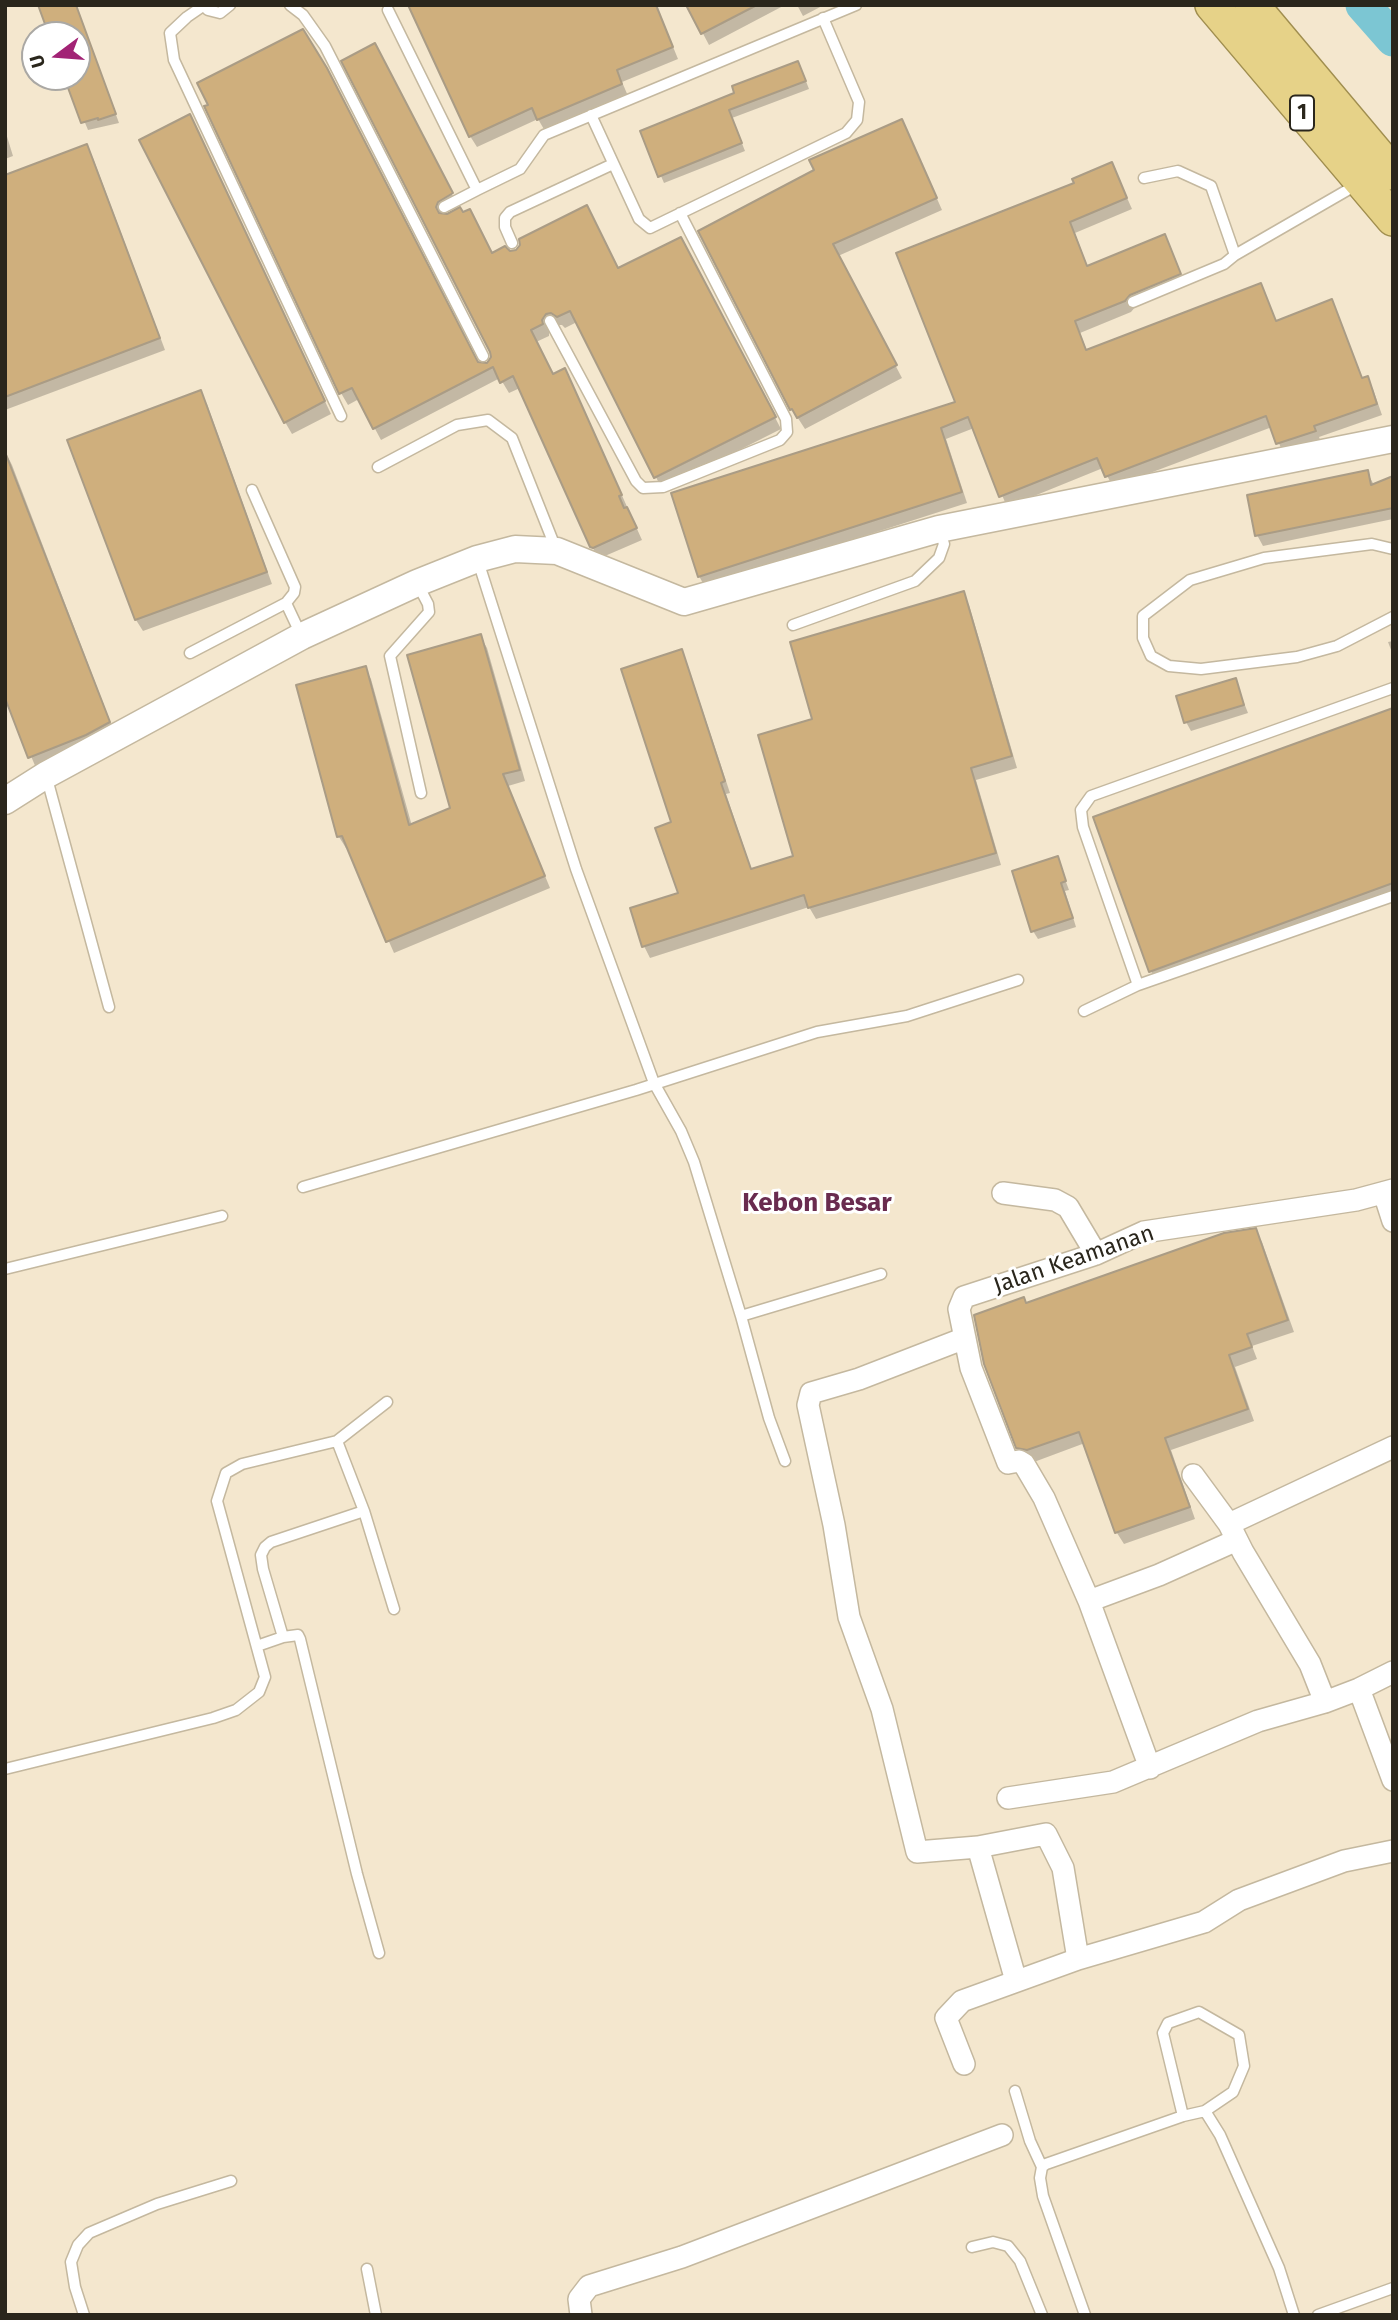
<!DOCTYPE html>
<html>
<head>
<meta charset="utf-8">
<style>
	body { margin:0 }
	#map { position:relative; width:1398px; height:2320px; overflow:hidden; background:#f4e7ce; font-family:"Fira Sans",sans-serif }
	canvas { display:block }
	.frame { position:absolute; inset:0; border:7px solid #2a261c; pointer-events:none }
	.north { position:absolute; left:21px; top:21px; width:70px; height:70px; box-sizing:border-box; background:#fff; border:2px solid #aaa8a4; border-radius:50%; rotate:254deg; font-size:19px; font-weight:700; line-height:28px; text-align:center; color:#2a261c }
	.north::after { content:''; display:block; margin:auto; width:24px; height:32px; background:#a22375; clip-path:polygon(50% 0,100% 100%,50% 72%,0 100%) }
</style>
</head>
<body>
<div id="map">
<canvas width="1398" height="2320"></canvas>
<div class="frame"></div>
<div class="north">U</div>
</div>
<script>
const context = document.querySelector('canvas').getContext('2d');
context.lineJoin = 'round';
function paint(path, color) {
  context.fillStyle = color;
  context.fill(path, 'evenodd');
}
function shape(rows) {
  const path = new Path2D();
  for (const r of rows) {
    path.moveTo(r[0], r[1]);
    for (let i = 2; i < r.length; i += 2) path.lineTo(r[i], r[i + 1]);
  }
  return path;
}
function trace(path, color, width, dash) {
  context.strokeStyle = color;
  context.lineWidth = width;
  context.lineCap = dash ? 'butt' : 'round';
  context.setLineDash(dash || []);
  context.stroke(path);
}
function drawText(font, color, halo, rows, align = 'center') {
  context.font = font + ' "Fira Sans",sans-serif';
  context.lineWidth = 6;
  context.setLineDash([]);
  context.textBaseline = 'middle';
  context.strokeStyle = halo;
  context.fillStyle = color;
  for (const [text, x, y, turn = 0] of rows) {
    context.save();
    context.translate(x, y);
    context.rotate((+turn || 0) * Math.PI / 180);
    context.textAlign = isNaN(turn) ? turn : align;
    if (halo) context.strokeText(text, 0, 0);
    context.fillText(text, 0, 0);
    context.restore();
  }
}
paint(shape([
	[40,5,76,5,119,123,88,130,66,77,77,77,77,35,51,35],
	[656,5,678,59,622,82,628,96,545,131,538,119,477,147,470,136],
	[688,5,785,5,709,45],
	[797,5,824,5,803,16],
	[381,57,458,206,444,214,492,254,510,253,618,270,681,239,690,253,781,429,662,489,577,322,565,328,562,325,554,325,549,330,549,336,536,342,553,376,571,382,642,540,598,559,520,388,509,393,500,378,381,440,359,399,348,405,341,393,207,107,482,366,491,362,492,352,344,61],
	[802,71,809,89,732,118,745,151,664,183,642,132],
	[190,116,331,414,292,434,285,422],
	[5,130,13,156,5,159],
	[908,133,942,210,838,256,902,378,805,429,792,409,701,232],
	[86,147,93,158,165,350,5,410,5,177],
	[1112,164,1132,209,1075,233,1088,268,1164,237,1186,285,1136,306,1131,312,1080,333,1087,351,1261,285,1277,323,1331,301,1363,380,1367,378,1373,389,1382,415,1319,437,1321,442,1284,455,1272,427,1113,487,1103,468,1007,507,974,428,946,439,967,503,705,587,699,576,957,403,1076,184],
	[200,392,207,404,272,584,143,631,136,620,69,441],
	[6,453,12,465,115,734,36,768,5,694],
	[1367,472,1374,485,1393,477,1393,519,1263,546,1257,535],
	[963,593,969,605,1017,768,976,780,1001,865,816,919,809,907,650,958,644,946,680,894,673,824,681,651,687,663,730,793,726,794,752,871,795,857,815,720],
	[480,636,487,648,525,781,508,786,550,888,394,953,348,848,346,848,339,837,365,668,371,679,412,826,453,809],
	[1393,641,1393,655,1388,642],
	[1235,680,1248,713,1191,731,1186,722],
	[1393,710,1393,897,1157,983,1151,971],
	[1057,858,1069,890,1065,891,1076,927,1038,939,1033,931],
	[1255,1230,1262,1242,1294,1332,1252,1346,1257,1359,1235,1367,1254,1421,1171,1450,1195,1519,1124,1544,1117,1533,1085,1443,1034,1462,1025,1460,1018,1447,1026,1305]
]), '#0003');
trace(shape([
	[1363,5,1393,39]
]), '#7cc6d3', 35);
const building = shape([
	[38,5,76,5,116,114,98,120,98,118,81,123,64,77,77,77,77,35,49,35,38,5],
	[408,5,656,5,673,47,617,70,622,84,537,120,532,108,469,137,408,5],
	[686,5,757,5,701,34,686,5],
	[303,29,327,68,478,362,487,363,491,357,490,352,341,61,375,43,453,193,438,202,436,207,439,213,447,214,460,207,463,212,470,209,492,253,505,246,510,251,516,250,520,245,519,239,587,205,618,268,681,237,776,417,654,478,570,311,557,317,551,313,546,314,542,320,543,324,531,330,553,374,565,368,622,495,619,496,624,508,627,507,637,528,593,548,590,547,513,376,500,383,493,367,373,429,352,388,339,394,204,106,208,105,197,83,303,29],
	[798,61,806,81,729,110,742,143,658,177,640,131,734,93,732,86,798,61],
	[190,114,325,401,284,423,139,140,190,114],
	[902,119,937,198,833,244,897,365,797,418,792,409,790,410,698,231,814,170,809,160,902,119],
	[87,144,160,338,5,397,5,175,87,144],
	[1112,162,1127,198,1070,222,1087,266,1165,234,1181,274,1130,295,1125,301,1075,321,1086,350,1261,283,1276,321,1332,299,1362,378,1368,376,1377,404,1314,426,1316,431,1276,444,1266,416,1105,477,1097,458,999,497,968,417,941,428,962,492,698,577,671,493,955,402,896,253,1074,183,1072,179,1112,162],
	[201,390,267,572,135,620,67,440,201,390],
	[5,452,110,722,86,735,28,758,5,698,5,452],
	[1368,470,1371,485,1393,476,1393,508,1255,536,1247,495,1368,470],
	[964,591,1012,756,971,768,996,853,808,908,804,895,642,947,630,908,678,893,655,828,671,822,621,669,682,649,725,781,721,783,751,869,793,856,758,735,812,719,790,642,964,591],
	[481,634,520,770,503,774,545,876,386,942,342,836,337,837,296,685,366,666,409,825,450,808,407,655,481,634],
	[1236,678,1244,705,1184,723,1176,696,1236,678],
	[1393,708,1393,883,1149,972,1093,817,1393,708],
	[1058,856,1066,881,1061,883,1073,918,1031,932,1012,871,1058,856],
	[1256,1228,1288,1320,1247,1334,1252,1347,1229,1355,1248,1409,1165,1438,1190,1507,1115,1533,1079,1432,1027,1450,1016,1448,984,1364,974,1315,1024,1297,1026,1303,1224,1233,1256,1228]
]);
paint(building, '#cfaf7d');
trace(building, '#aa9c85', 2);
const service = shape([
	[203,5,208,10,220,13,230,5],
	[290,5,303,15,325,46,483,356],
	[203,6,187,17,170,33,174,60,341,416],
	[388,10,477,190,520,169,544,135,856,5],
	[591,115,639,219,650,228,846,133,857,120,859,102,823,18],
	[1144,178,1178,171,1211,186,1235,255],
	[444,207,477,190],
	[512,243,505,227,505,218,510,212,613,164],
	[1133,302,1224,264,1235,255,1358,184],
	[550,321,636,481,643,488,663,487,780,440,787,432,786,419,680,213],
	[378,467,457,425,488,420,512,438,556,549],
	[252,490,295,587,294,593,286,603],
	[1393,549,1372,544,1264,558,1190,580,1143,616,1143,638,1151,656,1169,666,1201,669,1297,657,1337,646,1393,617],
	[478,561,576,869,654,1083,681,1131,694,1162,741,1316,769,1418,785,1461],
	[417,583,428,604,429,612,390,656,421,793],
	[793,625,915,581,939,558,944,544,939,529],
	[190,653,286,603,301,635],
	[46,775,109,1007],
	[1138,985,1083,827,1081,810,1091,796,1393,688],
	[1084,1011,1138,985,1393,896],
	[303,1187,636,1090,817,1032,907,1016,1018,980],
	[5,1269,222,1216],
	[741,1316,881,1274],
	[337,1441,364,1511],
	[283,1637,263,1569,261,1555,265,1547,271,1542,364,1511,394,1609],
	[257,1646,283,1637,298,1635,300,1639,357,1874,379,1953],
	[5,1769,213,1718,236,1710,259,1692,265,1677,217,1501,226,1473,242,1464,337,1441,387,1402],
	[1015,2091,1030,2141,1042,2167,1040,2178,1043,2196,1085,2315],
	[1205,2111,1220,2135,1279,2268,1294,2315],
	[1042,2167,1046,2164,1183,2116,1205,2111,1233,2092,1244,2066,1239,2035,1199,2012,1168,2023,1163,2033,1183,2116],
	[972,2247,993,2242,1008,2246,1020,2261,1042,2315],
	[367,2269,376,2315],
	[84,2315,75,2287,71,2262,78,2245,89,2233,157,2204,231,2181],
	[1318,2315,1393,2288]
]);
const minor = shape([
	[1003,1193,1055,1200,1068,1207,1096,1254],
	[1384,1193,1393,1221],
	[965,1338,859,1379,811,1393,808,1405,834,1525,849,1617,882,1709,917,1852,978,1847,1016,1981],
	[1193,1475,1229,1524,1393,1447],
	[1229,1524,1243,1552,1310,1664,1325,1702],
	[1089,1601,1159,1575,1237,1540],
	[1359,1689,1393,1780],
	[1150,1768,1089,1601,1044,1498,1024,1464,1019,1461,1008,1463,971,1368,959,1309,964,1297,1096,1254,1144,1232,1356,1200,1393,1190],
	[1008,1798,1113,1782,1258,1721,1325,1702,1359,1689,1393,1672],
	[978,1847,1046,1834,1063,1868,1078,1959],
	[964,2064,946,2018,962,2001,1078,1959,1204,1922,1239,1900,1344,1861,1393,1851],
	[581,2315,579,2299,589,2286,682,2257,1002,2135]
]);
const tertiary = shape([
	[5,801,46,775,302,636,417,583,477,559,515,549,557,551,684,602,939,529,1393,439]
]);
const trunk = shape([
	[1212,5,1393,219],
	[1252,5,1393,173]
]);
trace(service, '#c4b89f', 13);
trace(minor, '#c4b89f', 24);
trace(tertiary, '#c4b89f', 29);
trace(trunk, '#a08e4f', 36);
trace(service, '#fff', 10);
trace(minor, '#fff', 21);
trace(tertiary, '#fff', 26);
trace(trunk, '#e6d288', 33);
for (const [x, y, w] of [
	[1302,113,24]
]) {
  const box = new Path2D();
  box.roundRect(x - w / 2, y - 17.5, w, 35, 5);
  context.fillStyle = '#fff';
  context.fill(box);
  trace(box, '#2a261c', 2);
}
drawText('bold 21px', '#2a261c', null, [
	["1",1302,113]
]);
drawText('23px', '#2a261c', '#fff', [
	["Jalan Keamanan",1074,1260,-19]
]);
drawText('bold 26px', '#692b4f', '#fff', [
	["Kebon Besar",817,1204]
]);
</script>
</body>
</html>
